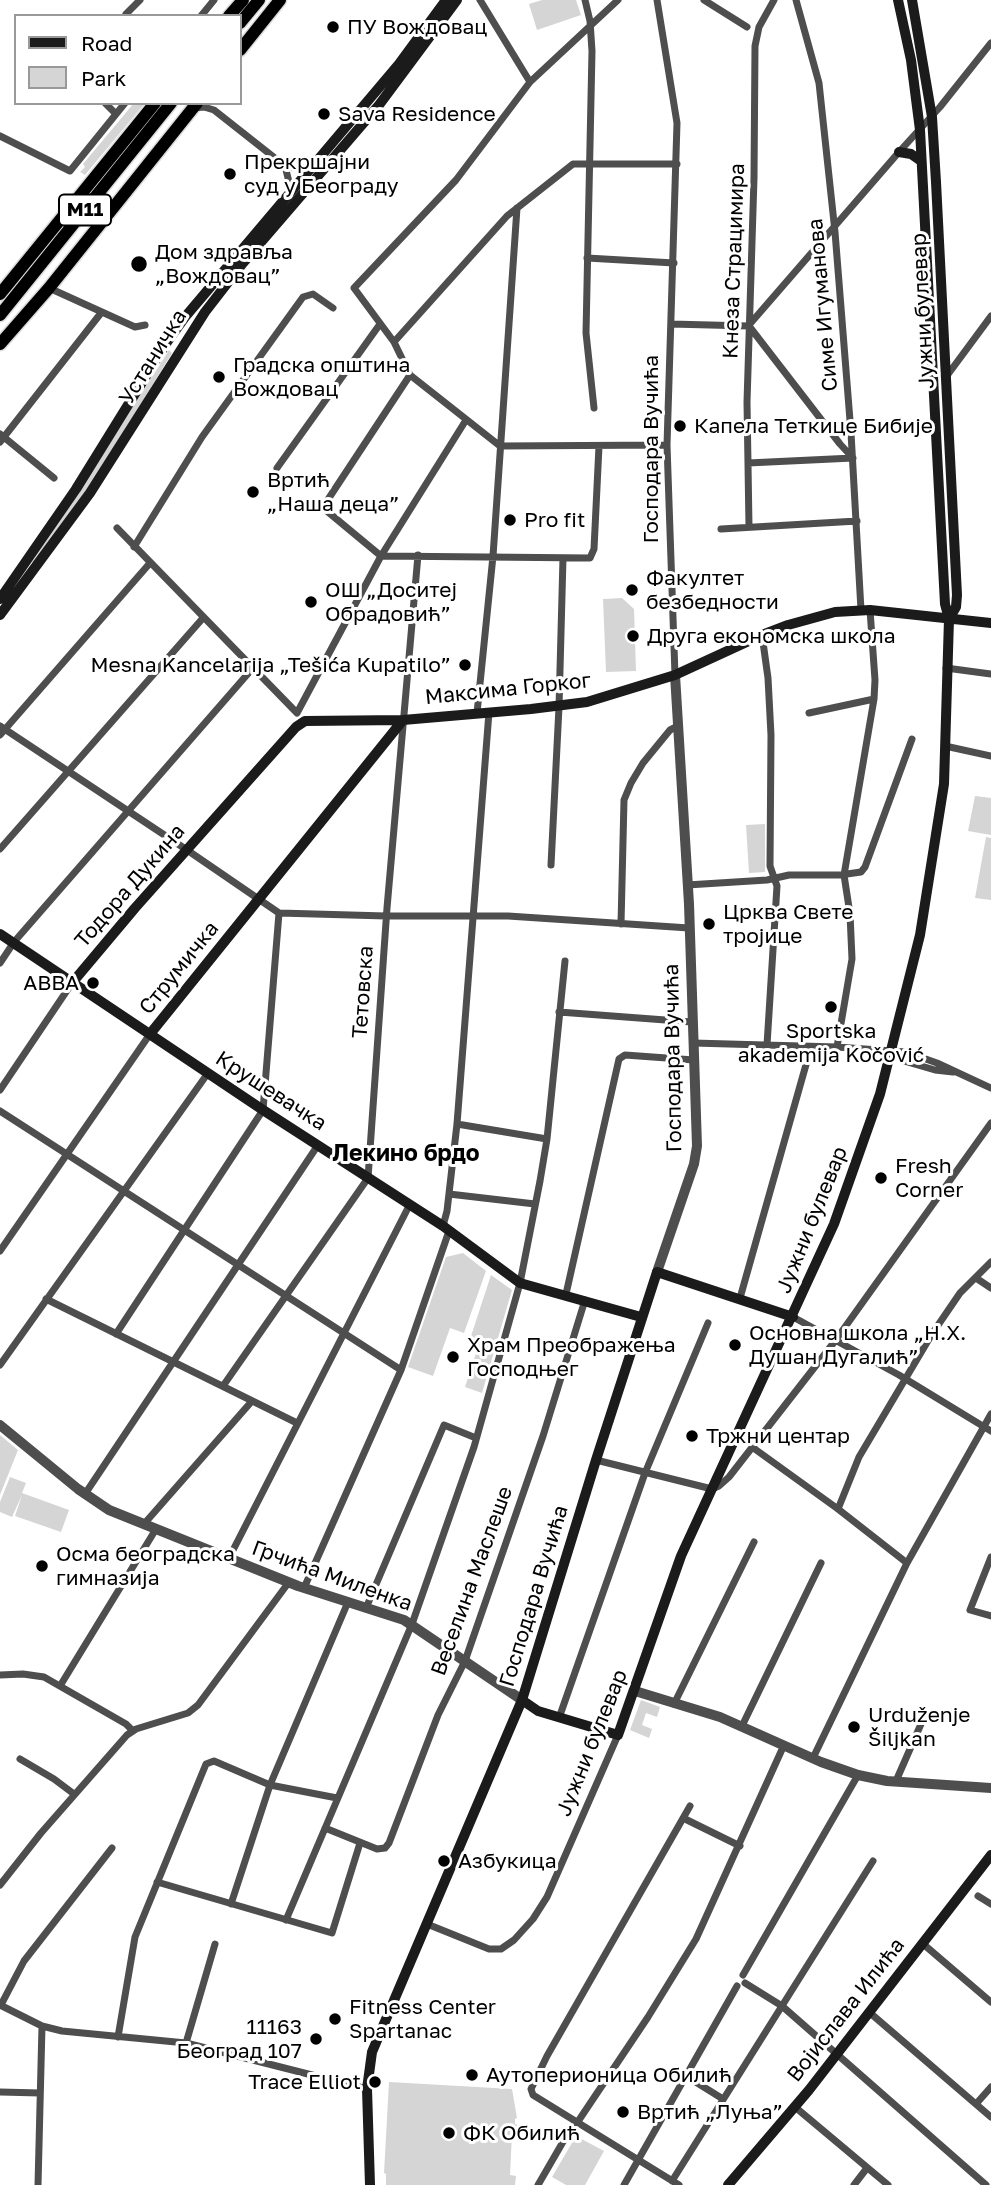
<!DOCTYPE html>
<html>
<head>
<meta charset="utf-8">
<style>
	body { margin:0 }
	#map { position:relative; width:991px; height:2185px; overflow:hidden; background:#fff; font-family:"Golos Text",sans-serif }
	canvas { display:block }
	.legend { position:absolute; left:14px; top:14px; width:228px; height:91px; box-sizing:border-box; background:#fff; border:2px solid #999; margin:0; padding:9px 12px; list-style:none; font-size:21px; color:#000 }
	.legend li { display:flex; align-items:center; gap:14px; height:35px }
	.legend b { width:35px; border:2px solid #999 }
</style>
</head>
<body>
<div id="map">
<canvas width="991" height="2185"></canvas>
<ul class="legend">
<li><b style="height:9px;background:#1b1b1b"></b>Road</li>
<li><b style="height:19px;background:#d5d5d5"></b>Park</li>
</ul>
</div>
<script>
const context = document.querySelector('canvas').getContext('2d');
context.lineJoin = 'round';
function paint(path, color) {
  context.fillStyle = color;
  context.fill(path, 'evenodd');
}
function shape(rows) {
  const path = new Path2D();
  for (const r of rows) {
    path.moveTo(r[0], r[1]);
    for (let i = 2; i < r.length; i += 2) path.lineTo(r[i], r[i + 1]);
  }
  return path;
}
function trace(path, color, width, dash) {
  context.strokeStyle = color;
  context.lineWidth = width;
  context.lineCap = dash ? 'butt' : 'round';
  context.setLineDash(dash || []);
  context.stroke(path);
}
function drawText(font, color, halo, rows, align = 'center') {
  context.font = font + ' "Golos Text",sans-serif';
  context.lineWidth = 6;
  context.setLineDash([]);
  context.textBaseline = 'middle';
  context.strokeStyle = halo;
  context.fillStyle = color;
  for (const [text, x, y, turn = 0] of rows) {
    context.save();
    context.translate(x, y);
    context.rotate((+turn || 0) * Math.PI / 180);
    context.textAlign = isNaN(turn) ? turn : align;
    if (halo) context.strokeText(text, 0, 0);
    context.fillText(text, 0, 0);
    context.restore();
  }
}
paint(shape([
	[542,0,576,0,581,15,537,30,529,4],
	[134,103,145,103,85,175,80,172,85,167,83,164],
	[169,350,172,353,97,476,34,563,32,562,70,506],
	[622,598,634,609,636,671,606,672,603,599],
	[975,796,991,798,991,835,968,831],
	[765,824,765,872,749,873,746,825],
	[986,837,991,838,991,900,975,898],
	[463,1253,486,1271,464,1333,450,1328,433,1376,408,1367,446,1257],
	[491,1275,512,1290,482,1393,465,1387,480,1341,471,1336],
	[0,1435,18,1450,0,1495],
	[10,1477,26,1483,22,1493,69,1510,61,1532,15,1516,22,1495,12,1517,0,1512,0,1502],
	[641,1700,660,1707,657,1717,646,1713,642,1725,652,1729,649,1738,630,1730],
	[389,2082,512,2089,517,2118,515,2119,515,2124,518,2125,517,2133,512,2133,510,2175,516,2176,515,2185,386,2185,386,2174,384,2173],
	[576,2136,604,2151,585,2185,566,2185,552,2177]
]), '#d5d5d5');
const trunk = shape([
	[229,16,243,0],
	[240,23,259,0],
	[240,50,280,0],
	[0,294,155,103],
	[0,315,171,103],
	[0,344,49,288,197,103]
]);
trace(trunk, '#dbdbdb', 15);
trace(shape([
	[480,0,530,82],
	[585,0,590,21,592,51,586,333,594,408],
	[618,0,530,82,456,180,354,288,394,342,410,375,500,446,667,445],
	[657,0,677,123,667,445,675,675],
	[704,0,747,27],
	[796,0,819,83,835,232,851,433,861,610],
	[126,14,140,0],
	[201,16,214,0],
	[105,103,116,114],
	[193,108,204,107,214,110,285,166,300,169,311,166],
	[0,136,70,171,125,103],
	[285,166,289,182,289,193],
	[587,258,674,263],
	[49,288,135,327,145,325],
	[671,324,749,326],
	[749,325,899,152,940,107,991,43],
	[749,326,840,444,852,457],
	[394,342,507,216,573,164,677,164],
	[410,375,325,504,328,512,381,556,590,558,594,549,599,446],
	[946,377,991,316],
	[0,434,54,478],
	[0,442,101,313],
	[748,463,853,458],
	[277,468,380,324],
	[749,527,747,402,754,178,755,46,759,27,774,0],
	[117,528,297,713,381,556,466,420],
	[721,529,857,521],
	[134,547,202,437,303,297,313,294,333,308],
	[762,635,768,678,771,735,770,866,777,886,767,1045],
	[946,668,991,674],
	[477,713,493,556,517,208],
	[809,713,874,699],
	[0,726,187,850,279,913,386,916,508,916,689,928],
	[0,735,150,563],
	[945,746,991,756],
	[0,849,203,618],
	[551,865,559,707,563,558],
	[687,885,767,880,789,875,840,875,861,872,865,867,912,739],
	[621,924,624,800,631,783,643,763,670,730,678,726],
	[0,963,14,942,252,669],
	[559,1012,692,1022],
	[693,1043,837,1047,906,1052,937,1063,991,1088],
	[837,1047,852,959,850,914,844,875,874,699,875,680,870,610],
	[892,1053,904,1061,935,1070,953,1072],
	[0,1090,72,983],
	[0,1111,401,1370],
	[457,1124,547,1139],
	[449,1194,535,1204],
	[443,1226,447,1211,457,1124,489,712],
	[0,1251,150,1034],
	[976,1278,991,1288],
	[566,1294,619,1059,625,1055,694,1060],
	[740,1298,811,1047],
	[46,1299,297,1423],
	[793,1317,899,1375,991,1431],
	[116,1334,263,1110,279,913],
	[0,1365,208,1073],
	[223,1386,368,1178,387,908,418,555],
	[752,1447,838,1509,907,1563],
	[596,1460,712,1489,719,1486,729,1477,835,1341,991,1123],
	[85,1494,318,1145],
	[838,1509,859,1457,932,1334,960,1293,991,1262],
	[144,1524,252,1401],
	[991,1557,970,1610,991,1616],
	[229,1558,410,1204],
	[304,1588,401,1370,449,1231],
	[366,1608,444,1425,476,1438],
	[0,1675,23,1674,44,1677,126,1724,132,1730],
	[60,1686,156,1529],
	[674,1704,754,1542],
	[559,1718,645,1473,708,1323],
	[742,1726,821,1563],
	[813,1758,907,1563,991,1414],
	[20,1759,54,1779,74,1794],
	[896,1781,921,1724],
	[683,1818,740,1846],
	[325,1828,377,1849,385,1848,389,1843,438,1715,465,1661,543,1436,585,1300],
	[157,1882,332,1933,360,1843],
	[0,1885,41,1833,127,1735,136,1729,188,1713,198,1705,289,1582],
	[978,1896,991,1904],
	[231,1904,270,1785,348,1602],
	[286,1920,412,1624,474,1447,520,1283,540,1181,547,1139,565,961],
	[427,1924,489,1949,501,1949,514,1940,533,1919,547,1897,618,1735],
	[922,1943,991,2002],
	[743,1975,858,1775],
	[745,1983,782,2006,986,2185],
	[0,2005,42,2026,62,2031,186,2043,367,2089],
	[1,2005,24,1961,112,1848],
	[869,2012,991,2117],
	[118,2037,135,1937,206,1764,214,1761,270,1785,337,1798],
	[186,2043,215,1944],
	[686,2076,723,2099],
	[0,2092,40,2093],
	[976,2104,991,2087],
	[795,2107,888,2185],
	[672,2181,873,1861],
	[38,2185,42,2026],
	[538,2185,571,2128,579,2120,648,2017,696,1939,784,1745],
	[624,2185,737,1986],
	[679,2185,533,2095,531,2089,547,2056,690,1806],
	[854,2185,867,2168]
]), '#4e4e4e', 7);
trace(shape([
	[657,1272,694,1164,697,1146,689,904,675,675],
	[0,1425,78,1489,109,1510,298,1586,404,1620,522,1700],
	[635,1691,720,1717,821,1762,858,1775,887,1781,991,1788]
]), '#4e4e4e', 10);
trace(shape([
	[912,0,932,117,936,182,957,595,956,607,949,619],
	[899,152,911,154,921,161],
	[0,599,76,489,167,342,185,317,399,64,446,0],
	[0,615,90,493,205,312,243,263,379,105,457,0],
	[0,934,263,1110,443,1226,520,1283,641,1317],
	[72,983,135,908,296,727,305,721,403,720,531,709,587,702,675,675,762,635,788,625,835,612,870,610,991,623],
	[150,1034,403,720],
	[522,1700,538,1711,618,1735,681,1556,834,1224,880,1094,920,935,944,784,949,619,945,604,920,130,911,60,898,0],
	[370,2185,367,2089,372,2052,522,1700,596,1460,657,1272,793,1317],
	[728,2185,809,2090,991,1855]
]), '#1b1b1b', 10);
trace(trunk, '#000', 12);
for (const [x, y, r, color] of [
	[333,27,7,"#000"],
	[324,114,7,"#000"],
	[230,174,7,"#000"],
	[139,264,9,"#000"],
	[219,377,7,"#000"],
	[680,426,7,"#000"],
	[253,492,7,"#000"],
	[510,520,7,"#000"],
	[632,590,7,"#000"],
	[311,602,7,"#000"],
	[633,636,7,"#000"],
	[465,665,7,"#000"],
	[709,924,7,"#000"],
	[93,983,7,"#000"],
	[831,1007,7,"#000"],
	[881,1178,7,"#000"],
	[735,1345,7,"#000"],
	[453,1357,7,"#000"],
	[692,1436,7,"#000"],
	[42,1566,7,"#000"],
	[854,1727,7,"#000"],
	[444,1861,7,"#000"],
	[335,2019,7,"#000"],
	[316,2039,7,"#000"],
	[472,2075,7,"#000"],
	[375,2082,7,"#000"],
	[623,2112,7,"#000"],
	[449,2133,7,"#000"]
]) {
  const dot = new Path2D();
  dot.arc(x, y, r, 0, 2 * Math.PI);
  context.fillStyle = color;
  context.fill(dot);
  trace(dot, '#fff', 2.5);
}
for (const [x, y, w] of [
	[85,210,52]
]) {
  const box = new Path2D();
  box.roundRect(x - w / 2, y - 15.5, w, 31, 5);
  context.fillStyle = '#fff';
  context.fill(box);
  trace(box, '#000', 2);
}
drawText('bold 19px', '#000', null, [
	["M11",85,210]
]);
drawText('21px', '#000', '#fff', [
	["ПУ Вождовац",347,27],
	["Sava Residence",338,114],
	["Прекршајни",244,162],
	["суд у Београду",244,186],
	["Дом здравља",155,252],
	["„Вождовац”",155,276],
	["Градска општина",233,365],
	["Вождовац",233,389],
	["Капела Теткице Бибије",694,426],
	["Вртић",267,480],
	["„Наша деца”",267,504],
	["Pro fit",524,520],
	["Факултет",646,578],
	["безбедности",646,602],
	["ОШ „Доситеј",325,590],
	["Обрадовић”",325,614],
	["Друга економска школа",647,636],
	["Mesna Kancelarija „Tešića Kupatilo”",451,665,"right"],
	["Црква Свете",723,912],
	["тројице",723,936],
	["ABBA",79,983,"right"],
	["Sportska",831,1031,"center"],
	["akademija Kočović",831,1055,"center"],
	["Fresh",895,1166],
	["Corner",895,1190],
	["Основна школа „Н.Х.",749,1333],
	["Душан Дугалић”",749,1357],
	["Храм Преображења",467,1345],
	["Господњег",467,1369],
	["Тржни центар",706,1436],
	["Осма београдска",56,1554],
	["гимназија",56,1578],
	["Urduženje",868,1715],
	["Šiljkan",868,1739],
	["Азбукица",458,1861],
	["Fitness Center",349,2007],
	["Spartanac",349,2031],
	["11163",302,2027,"right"],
	["Београд 107",302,2051,"right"],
	["Аутоперионица Обилић",486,2075],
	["Trace Elliot",361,2082,"right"],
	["Вртић „Луња”",637,2112],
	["ФК Обилић",463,2133]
], 'left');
drawText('21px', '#000', '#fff', [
	["Кнеза Страцимира",734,261,-88],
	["Симе Игуманова",823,305,-95],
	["Јужни булевар",923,311,-93],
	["Устаничка",153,357,-58],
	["Господара Вучића",651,449,-90],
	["Максима Горког",508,689,-6],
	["Тодора Дукина",130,886,-49],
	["Струмичка",179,968,-51],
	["Тетовска",363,992,-86],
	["Господара Вучића",673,1058,-91],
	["Крушевачка",271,1091,33],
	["Јужни булевар",812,1220,-68],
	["Грчића Миленка",332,1576,20],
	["Веселина Маслеше",472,1581,-70],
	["Господара Вучића",534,1596,-73],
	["Јужни булевар",592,1743,-68],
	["Војислава Илића",846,2010,-52]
]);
drawText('bold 23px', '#000', '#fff', [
	["Лекино брдо",406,1154]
]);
</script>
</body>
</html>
